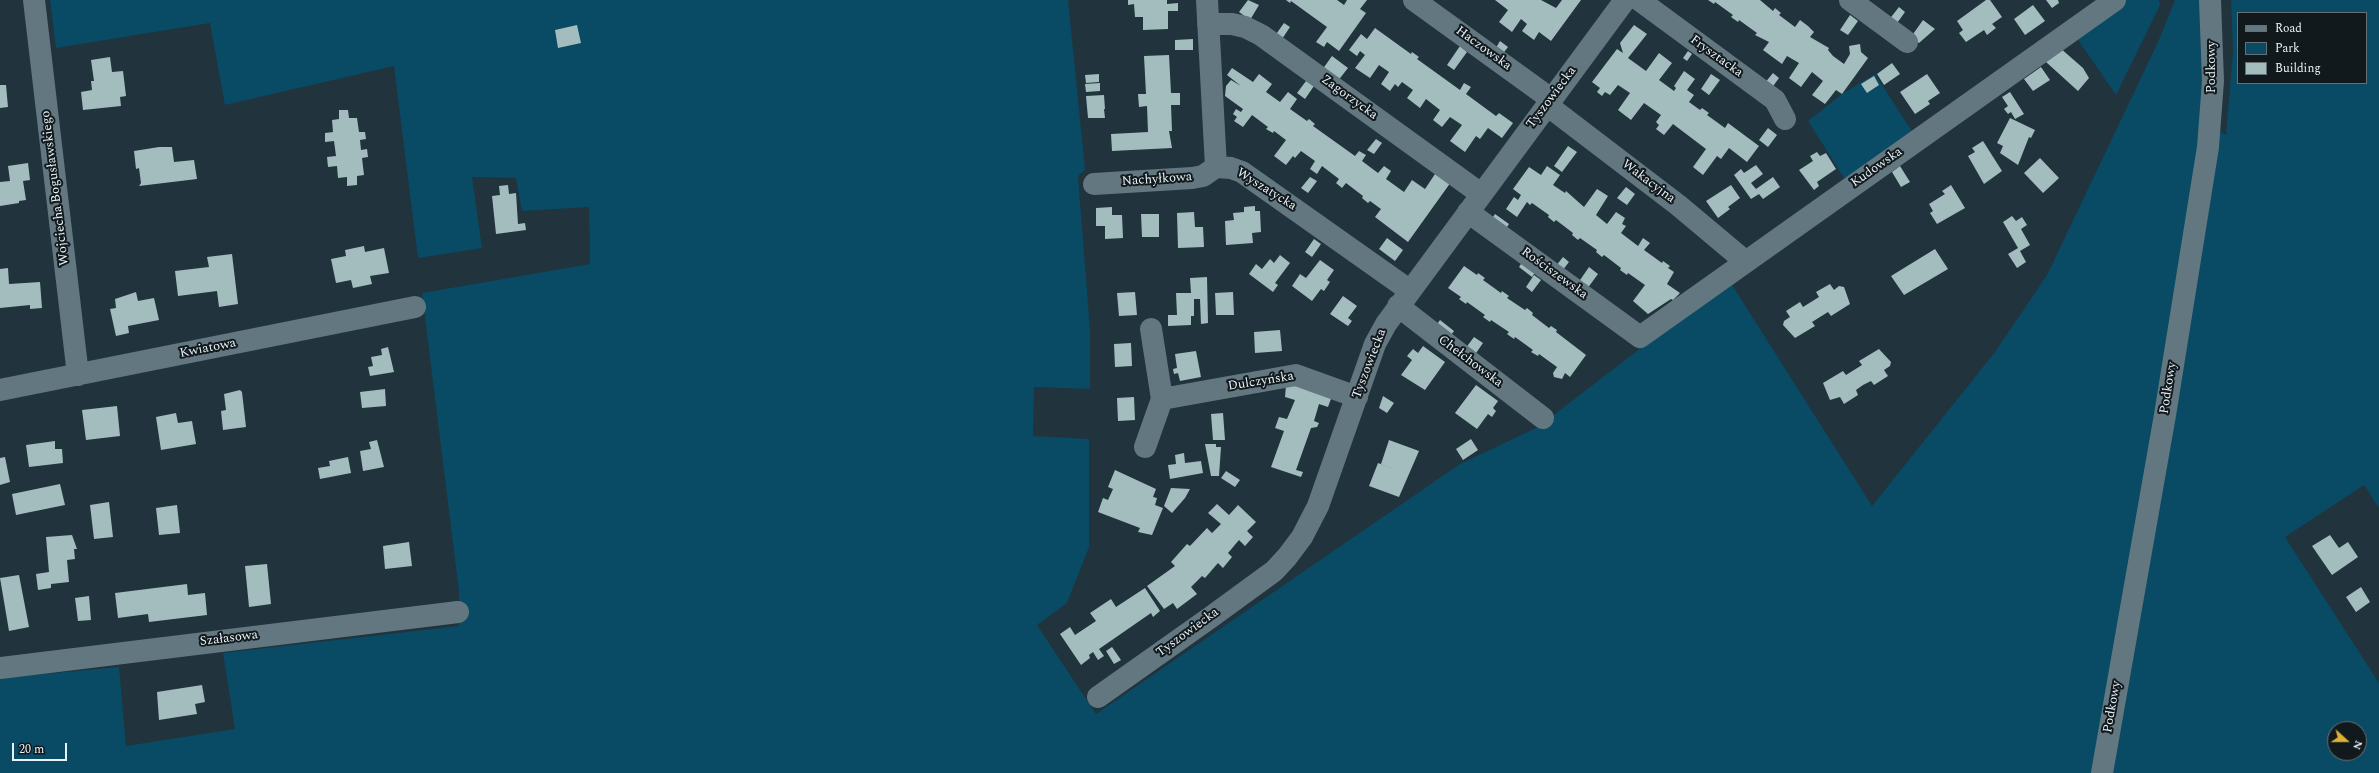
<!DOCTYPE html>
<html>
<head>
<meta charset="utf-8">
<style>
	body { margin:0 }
	#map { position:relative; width:2379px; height:773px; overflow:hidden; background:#21333c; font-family:Spectral,serif }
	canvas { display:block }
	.legend { position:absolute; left:2237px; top:12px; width:130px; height:72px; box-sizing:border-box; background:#11191d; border:1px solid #677075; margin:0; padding:5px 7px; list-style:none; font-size:12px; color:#e8f3f9 }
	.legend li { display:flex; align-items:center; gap:8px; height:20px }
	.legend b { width:20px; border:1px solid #677075 }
	.north { position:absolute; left:2327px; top:721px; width:40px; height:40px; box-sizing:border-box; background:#11191d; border:1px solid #677075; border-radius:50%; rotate:111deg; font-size:11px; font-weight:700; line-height:16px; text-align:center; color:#e8f3f9 }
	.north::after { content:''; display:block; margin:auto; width:14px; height:18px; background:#ddb133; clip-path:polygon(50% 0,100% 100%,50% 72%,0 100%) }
	.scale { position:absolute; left:12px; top:743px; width:55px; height:18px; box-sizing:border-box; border:2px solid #e8f3f9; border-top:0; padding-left:5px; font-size:12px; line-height:14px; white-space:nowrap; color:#e8f3f9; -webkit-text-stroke:3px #11191d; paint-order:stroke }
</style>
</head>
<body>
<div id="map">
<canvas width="2379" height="773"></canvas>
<ul class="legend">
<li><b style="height:5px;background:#637781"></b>Road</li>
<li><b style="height:11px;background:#094a64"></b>Park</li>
<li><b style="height:11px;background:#a3bdbf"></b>Building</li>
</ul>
<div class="north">N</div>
<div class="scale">20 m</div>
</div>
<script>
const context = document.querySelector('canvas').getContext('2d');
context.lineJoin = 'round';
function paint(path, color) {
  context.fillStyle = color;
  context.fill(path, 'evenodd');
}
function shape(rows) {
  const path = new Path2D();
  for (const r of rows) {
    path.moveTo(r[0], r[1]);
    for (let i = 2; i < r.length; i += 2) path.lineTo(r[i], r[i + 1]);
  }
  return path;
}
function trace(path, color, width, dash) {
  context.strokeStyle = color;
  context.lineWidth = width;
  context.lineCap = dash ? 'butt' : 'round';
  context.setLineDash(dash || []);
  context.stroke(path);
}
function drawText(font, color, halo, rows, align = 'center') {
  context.font = font + ' Spectral,serif';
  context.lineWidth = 4;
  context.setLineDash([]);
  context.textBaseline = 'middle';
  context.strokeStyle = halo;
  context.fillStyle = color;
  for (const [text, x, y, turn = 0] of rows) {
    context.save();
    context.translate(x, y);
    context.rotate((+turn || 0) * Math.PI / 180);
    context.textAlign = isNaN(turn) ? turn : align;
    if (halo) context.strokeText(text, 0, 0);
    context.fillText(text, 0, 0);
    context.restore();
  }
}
paint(shape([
	[50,0,1068,0,1085,170,1078,176,1090,330,1090,389,1034,387,1033,436,1089,439,1089,547,1067,603,1037,625,1096,714,1460,464,1538,427,1729,280,1872,506,1995,352,2047,275,2158,42,2175,0,2201,0,2203,50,2201,120,2226,135,2233,51,2231,0,2379,0,2379,508,2364,485,2285,537,2379,683,2379,773,0,773,0,678,119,667,126,746,235,729,223,653,459,626,459,592,422,293,590,264,589,207,522,211,516,178,472,177,482,248,418,258,394,66,225,105,210,23,56,48],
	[2238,13,2366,13,2366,83,2238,83],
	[2335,729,2359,729,2359,753,2335,753],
	[2124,0,2159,0,2160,5,2116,95,2074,34],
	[1875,74,1913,133,1846,181,1808,121,1842,94]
]), '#094a64');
paint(shape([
	[1128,0,1167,0,1167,4,1178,3,1178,11,1168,11,1168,29,1143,30,1143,17,1135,17,1134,4,1128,5],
	[1248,0,1259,5,1250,20,1239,12],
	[1286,0,1337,0,1344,5,1347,0,1367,0,1360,9,1366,13,1339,51,1327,42,1324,47,1316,42,1327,27,1291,1,1290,3],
	[1495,0,1541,0,1556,8,1562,0,1581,0,1551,41,1539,32,1534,40,1522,31,1527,24,1521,19,1512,32,1499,22,1508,10],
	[1708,0,1760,0,1773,11,1775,8,1781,13,1779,15,1795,27,1800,20,1808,26,1814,32,1810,37,1829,48,1828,50,1833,56,1844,64,1850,54,1849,46,1860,44,1861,52,1868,58,1842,94,1836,90,1825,104,1812,95,1823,81,1812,72,1801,87,1789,78,1799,63,1787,56,1782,64,1763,50,1769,42,1755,35,1757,33,1739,20,1738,22,1731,17,1733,15,1715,2,1714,4],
	[1986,0,1990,0,2002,17,1992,24,1996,28,1987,35,1984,30,1966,42,1959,33,1963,30,1957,21],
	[2046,0,2058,0,2059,3,2052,8],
	[2033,5,2045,21,2025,35,2014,19],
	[1899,7,1905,12,1895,26,1888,21],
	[1850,15,1858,21,1848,35,1840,30],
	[1923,20,1935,29,1919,43,1911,37],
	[1284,23,1290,27,1280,42,1274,37],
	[577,25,581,43,558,48,555,30],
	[1634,25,1647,34,1628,58,1646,71,1659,53,1672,63,1659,80,1674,91,1676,88,1674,86,1684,71,1695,79,1687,90,1694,95,1689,102,1700,110,1702,108,1709,113,1707,115,1725,128,1728,123,1759,146,1747,162,1729,148,1721,159,1717,156,1703,175,1693,167,1706,149,1673,124,1664,135,1656,129,1659,125,1656,122,1661,115,1644,103,1631,120,1618,110,1630,93,1618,85,1610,95,1605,92,1602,96,1597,92,1600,88,1592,82,1617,49,1623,53,1620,43],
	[1375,28,1411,54,1412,52,1419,57,1417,59,1460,90,1464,83,1471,87,1466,94,1496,116,1499,113,1513,123,1502,138,1488,128,1480,139,1476,136,1465,152,1450,141,1462,125,1450,117,1442,127,1433,120,1440,110,1426,99,1420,108,1407,98,1413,90,1402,82,1398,87,1395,84,1390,91,1381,84,1389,72,1379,65,1370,78,1355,68,1365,55,1360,51,1357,56,1349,50,1361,34,1367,39],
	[1193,39,1193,50,1175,50,1175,40],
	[1500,41,1508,47,1501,56,1494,51],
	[1460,46,1467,52,1454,70,1447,65],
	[2059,47,2083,68,2089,78,2078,91,2046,62],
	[1688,51,1692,54,1687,61,1683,58],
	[1169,55,1171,93,1180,93,1180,105,1171,105,1172,131,1169,131,1172,148,1112,151,1111,134,1148,132,1147,106,1139,107,1138,94,1146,94,1144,56],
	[1332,56,1348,68,1337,82,1322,70],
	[110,57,112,72,123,71,126,96,120,97,121,106,83,110,81,92,92,90,91,81,94,81,91,60],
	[1892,63,1900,74,1884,85,1877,74],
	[2041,67,2050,80,2033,91,2024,79],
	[1232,68,1253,82,1259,74,1272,84,1266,92,1280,102,1288,92,1297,99,1290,109,1307,121,1309,119,1315,124,1313,126,1355,156,1359,151,1366,155,1362,161,1378,173,1384,166,1391,171,1386,179,1404,192,1412,180,1425,189,1437,171,1451,182,1408,242,1375,217,1381,209,1370,201,1368,203,1362,198,1363,196,1346,183,1342,188,1336,183,1339,179,1322,166,1317,174,1310,169,1315,161,1301,151,1295,158,1293,156,1286,165,1274,156,1286,140,1274,131,1273,133,1266,129,1268,127,1252,115,1243,127,1234,121,1237,117,1233,114,1236,109,1241,112,1243,109,1225,96,1226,86,1231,80,1241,86,1227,75],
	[1773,73,1779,78,1771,89,1764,84],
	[1099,74,1099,82,1086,83,1085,75],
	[1711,74,1720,80,1709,95,1701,89],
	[1927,74,1940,93,1928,101,1930,104,1915,114,1900,92],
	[1874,76,1879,85,1867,93,1861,84],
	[1306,81,1314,86,1305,99,1297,93],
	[1100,83,1100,91,1086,92,1085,84],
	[0,85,6,85,8,107,0,108],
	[2010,92,2024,114,2015,119,2011,112,2008,114,2004,109,2008,106,2002,97],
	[1104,95,1105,109,1095,109,1104,109,1105,118,1088,118,1086,96],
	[339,110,348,110,349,118,357,118,359,132,365,132,366,139,360,140,361,150,367,149,368,157,362,158,364,175,357,176,357,185,347,186,347,177,338,178,337,166,328,167,327,157,336,156,334,141,325,142,325,133,333,132,332,120,339,119],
	[2010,118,2035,130,2031,138,2029,137,2018,165,2000,153,2003,146,1997,143],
	[1768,128,1777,135,1768,147,1759,140],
	[1376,139,1382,143,1374,154,1367,150],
	[1983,141,2002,171,1984,184,1968,156,1975,152,1972,148],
	[1568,146,1577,152,1562,172,1554,166],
	[159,147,172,147,174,162,194,160,197,179,139,186,141,183,139,168,136,169,134,151],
	[1817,152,1820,156,1826,153,1836,169,1817,182,1819,186,1814,190,1799,170,1813,161,1810,156],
	[2040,158,2059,178,2043,193,2024,173],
	[28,163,30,180,23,181,26,200,19,201,19,203,0,206,0,182,10,181,8,166],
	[1756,165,1763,174,1751,183,1756,189,1773,177,1780,187,1763,199,1759,194,1751,199,1734,175,1741,169,1744,173],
	[1547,166,1560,175,1553,185,1565,193,1566,191,1584,207,1597,189,1608,196,1596,215,1607,224,1616,212,1625,218,1622,224,1626,226,1621,233,1638,246,1643,238,1650,243,1644,250,1662,263,1663,261,1670,266,1668,268,1674,272,1667,284,1680,293,1673,300,1671,299,1648,314,1633,301,1645,285,1628,273,1627,275,1620,270,1621,268,1604,255,1602,257,1596,252,1597,250,1580,238,1578,240,1572,235,1573,233,1556,220,1554,222,1548,217,1549,215,1532,203,1530,205,1527,202,1517,217,1506,209,1514,197,1518,200,1521,195,1513,189,1529,167,1541,175],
	[1900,166,1910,182,1901,187,1892,172],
	[1310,177,1317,181,1308,193,1301,188],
	[508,185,509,194,516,193,518,224,525,223,526,230,496,234,492,196,500,195,499,186],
	[1731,185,1740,198,1728,207,1730,209,1718,218,1706,201],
	[1951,185,1965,208,1937,224,1930,213,1933,211,1929,204,1945,194,1942,191],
	[1626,187,1635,194,1627,205,1617,198],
	[1255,206,1255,211,1260,211,1261,232,1252,233,1253,243,1226,245,1225,221,1234,220,1233,213,1244,212,1244,207],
	[1112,207,1112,215,1122,215,1123,238,1105,239,1105,226,1096,226,1096,208],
	[1194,212,1195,227,1203,227,1204,247,1178,248,1177,213],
	[1141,214,1159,214,1159,237,1142,237],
	[1495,214,1509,224,1505,230,1491,220],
	[2012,216,2016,221,2022,217,2027,225,2021,229,2030,245,2020,251,2026,262,2017,268,2008,254,2018,248,2003,222],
	[1387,238,1403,250,1395,261,1379,249],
	[1314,239,1321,244,1312,257,1305,252],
	[364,246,365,252,384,248,389,273,370,276,372,284,353,288,351,280,336,283,331,259,346,256,345,250],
	[1935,249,1948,269,1904,295,1891,276],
	[232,254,238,304,219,307,217,291,178,296,175,271,209,267,207,257],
	[1280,255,1290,263,1275,283,1278,285,1273,292,1249,274,1256,264,1262,269,1270,259,1274,263],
	[1563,257,1569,262,1562,271,1556,266],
	[1320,260,1334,270,1327,280,1330,282,1324,291,1321,289,1312,301,1292,286,1300,274,1306,278],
	[1523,261,1536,271,1532,277,1519,267],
	[1464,266,1477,275,1478,273,1485,278,1483,280,1501,293,1502,291,1509,296,1507,298,1525,310,1527,308,1533,313,1532,315,1549,328,1551,326,1557,330,1556,332,1586,355,1570,377,1565,373,1562,379,1554,377,1553,373,1557,367,1539,354,1538,356,1531,352,1533,350,1515,337,1514,339,1507,334,1509,332,1491,320,1490,322,1483,317,1485,315,1467,302,1466,304,1459,299,1461,297,1448,288],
	[1589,267,1598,274,1587,289,1578,283],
	[8,268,9,284,40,282,42,308,30,309,30,305,0,308,0,269],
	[1534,275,1541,280,1532,292,1526,287],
	[1207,277,1208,323,1201,324,1200,299,1194,299,1194,316,1191,316,1191,325,1168,326,1168,315,1177,315,1176,293,1191,293,1190,278],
	[1830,284,1834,290,1839,286,1844,287,1850,304,1831,316,1828,312,1812,322,1815,326,1795,338,1783,325,1784,321,1790,317,1786,311,1800,302,1803,307,1819,297,1816,292],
	[136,292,138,301,154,298,159,320,128,326,129,333,116,336,110,309,116,308,115,299],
	[1135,292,1137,315,1119,316,1117,293],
	[1233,292,1234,315,1216,315,1215,293],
	[1343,296,1357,306,1348,318,1352,321,1348,326,1330,314],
	[1440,320,1454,331,1448,339,1434,328],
	[1280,330,1282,351,1255,353,1254,332],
	[1474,337,1483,343,1474,356,1465,349],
	[1131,343,1132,366,1115,367,1114,344],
	[1423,346,1445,362,1425,390,1401,375,1412,360,1407,356,1413,349,1418,353],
	[388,347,394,372,370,376,368,367,373,366,371,357,382,355,381,349],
	[1879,349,1891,362,1890,366,1884,370,1888,376,1874,385,1871,381,1863,385,1856,390,1858,395,1844,404,1840,397,1830,400,1823,383,1843,371,1846,375,1862,365,1859,361],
	[1196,351,1201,377,1180,381,1178,373,1174,374,1173,369,1177,368,1175,354],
	[1300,384,1332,396,1328,407,1319,404,1314,421,1319,423,1317,427,1311,428,1296,470,1303,472,1301,477,1271,467,1284,431,1275,428,1279,417,1287,419,1295,400,1285,397,1286,385],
	[1476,385,1498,401,1493,408,1496,411,1492,417,1488,414,1477,429,1455,413],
	[385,389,386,406,362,408,360,392],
	[240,390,242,392,246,427,223,430,221,411,226,410,224,394],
	[1383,396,1394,403,1387,413,1379,408],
	[1134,397,1135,420,1118,421,1117,398],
	[117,406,120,436,86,440,82,410],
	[176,413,178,423,192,421,196,444,161,450,156,417],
	[1223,413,1225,440,1213,440,1211,414],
	[1471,439,1478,450,1463,460,1456,449],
	[377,440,384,467,363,471,360,451,371,449,369,442],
	[1389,440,1419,451,1399,497,1369,486,1378,463,1400,471,1381,464],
	[55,441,55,449,62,449,63,463,29,467,26,445],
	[1205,444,1216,444,1216,447,1221,447,1219,476,1211,476],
	[1184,453,1185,463,1201,461,1203,473,1170,479,1168,465,1176,464,1175,455],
	[5,457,10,482,0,485,0,458],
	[348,457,351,473,320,479,318,468,330,466,329,461],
	[1115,470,1156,489,1153,497,1157,498,1155,505,1163,508,1152,535,1138,532,1140,528,1098,512,1103,498,1108,500,1113,489,1108,487],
	[1226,471,1240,480,1235,487,1221,478],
	[60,484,65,505,16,515,12,494],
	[1171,488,1190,489,1185,498,1172,513,1164,506],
	[109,502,113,537,94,539,90,505],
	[1217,504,1229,515,1238,505,1256,522,1247,531,1253,537,1245,546,1239,540,1228,553,1232,557,1223,568,1218,563,1205,578,1202,576,1191,587,1197,594,1177,609,1173,603,1164,609,1147,586,1175,566,1171,562,1187,544,1190,546,1207,528,1212,533,1221,524,1208,513],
	[177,505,180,533,159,535,156,508],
	[72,535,77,549,74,549,75,559,67,560,69,582,51,584,51,588,38,590,36,574,49,572,46,537],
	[2330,535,2339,548,2348,542,2358,557,2332,575,2312,546],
	[409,542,412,566,385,569,383,546],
	[267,564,271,604,249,607,245,566],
	[19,575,29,627,9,631,0,578],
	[187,584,188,595,205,593,207,615,149,622,148,614,118,618,115,593],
	[2361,587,2370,602,2356,612,2346,597],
	[1145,588,1160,611,1153,617,1151,613,1099,649,1104,656,1098,660,1093,652,1089,655,1090,658,1081,665,1060,634,1070,627,1075,635,1096,621,1090,613,1111,599,1116,607],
	[89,596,91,620,78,621,75,598],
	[1112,647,1121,660,1114,664,1106,651],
	[202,685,205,702,195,704,197,714,159,720,157,692]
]), '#a3bdbf');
trace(shape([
	[34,0,78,375],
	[1207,0,1216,167,1231,168,1242,172,1409,290],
	[1414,0,1551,99],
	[1639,0,1775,100,1785,119],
	[1850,0,1907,42],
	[1208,24,1232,24,1245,27,1261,35,1481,194],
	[1547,105,1678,205,1746,262],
	[1094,184,1192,178,1203,176,1216,167],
	[1468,212,1640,337,2115,0],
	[1398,306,1543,418],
	[0,390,415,307],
	[1162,399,1296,375,1357,397],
	[1145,447,1162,399,1151,329],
	[0,668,458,612],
	[1098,697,1211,617,1274,571,1287,557,1302,537,1318,506,1375,344,1386,324,1625,0],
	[2102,773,2165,415,2208,147,2213,81,2210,0]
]), '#637781', 22);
drawText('13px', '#e8f3f9', '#11191d', [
	["Haczowska",1483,49,36],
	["Frysztacka",1716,57,36],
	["Podkowy",2212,67,-90],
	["Zagorzycka",1349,98,36],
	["Tyszowiecka",1552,98,-53],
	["Kudowska",1877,168,-35],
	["Nachyłkowa",1157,180,-4],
	["Wakacyjna",1648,182,37],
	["Wojciecha Bogusławskiego",56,188,-97],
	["Wyszatycka",1266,190,32],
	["Rościszewska",1554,274,36],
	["Kwiatowa",208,349,-11],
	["Chełchowska",1470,362,37],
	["Tyszowiecka",1370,364,-69],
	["Dulczyńska",1261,382,-9],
	["Podkowy",2169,388,-81],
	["Tyszowiecka",1188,633,-36],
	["Szałasowa",229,639,-7],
	["Podkowy",2113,707,-80]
]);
</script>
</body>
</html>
